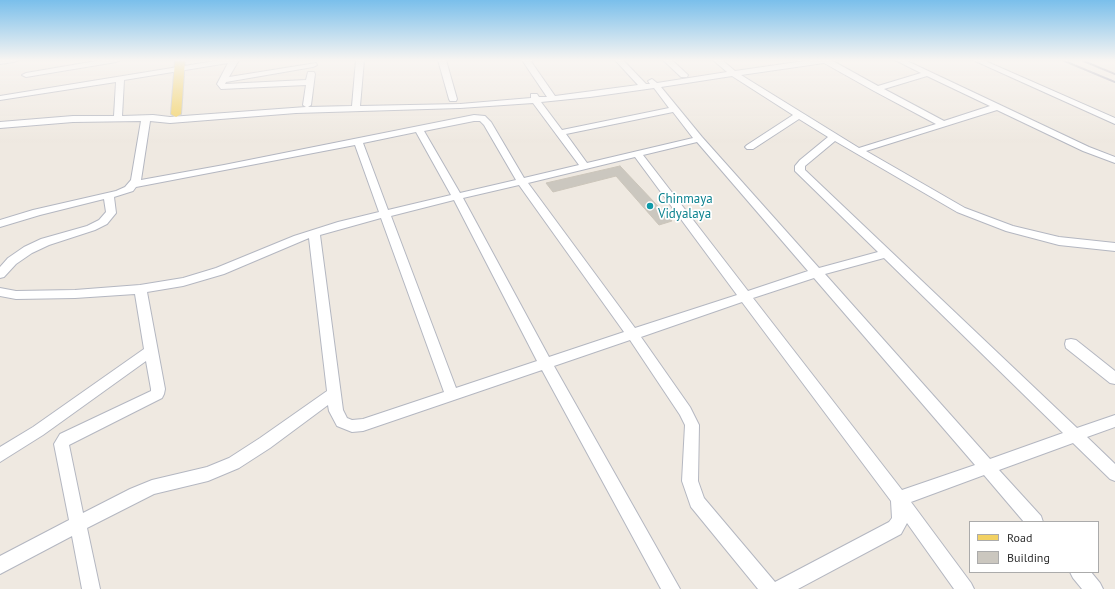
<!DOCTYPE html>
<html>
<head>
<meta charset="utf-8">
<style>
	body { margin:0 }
	#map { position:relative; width:1115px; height:589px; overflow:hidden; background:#efe9e1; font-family:"PT Sans",sans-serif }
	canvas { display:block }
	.legend { position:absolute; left:969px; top:521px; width:130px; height:52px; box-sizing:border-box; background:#fff; border:1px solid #ababab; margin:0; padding:5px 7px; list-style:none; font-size:12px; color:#2e2e2e }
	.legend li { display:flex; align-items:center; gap:8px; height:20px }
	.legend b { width:20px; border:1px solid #ababab }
</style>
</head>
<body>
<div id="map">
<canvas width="1115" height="589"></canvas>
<ul class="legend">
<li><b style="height:5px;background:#f2d163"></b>Road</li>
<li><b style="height:11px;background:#cbc7bf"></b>Building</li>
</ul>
</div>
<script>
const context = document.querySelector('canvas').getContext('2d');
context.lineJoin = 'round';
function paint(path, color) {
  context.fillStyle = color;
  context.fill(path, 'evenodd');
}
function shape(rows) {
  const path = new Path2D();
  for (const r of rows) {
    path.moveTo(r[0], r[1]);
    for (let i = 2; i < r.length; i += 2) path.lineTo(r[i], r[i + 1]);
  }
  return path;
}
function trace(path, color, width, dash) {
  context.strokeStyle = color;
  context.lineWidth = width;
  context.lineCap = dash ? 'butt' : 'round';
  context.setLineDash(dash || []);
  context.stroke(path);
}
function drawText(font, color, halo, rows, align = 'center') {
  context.font = font + ' "PT Sans",sans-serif';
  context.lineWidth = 3.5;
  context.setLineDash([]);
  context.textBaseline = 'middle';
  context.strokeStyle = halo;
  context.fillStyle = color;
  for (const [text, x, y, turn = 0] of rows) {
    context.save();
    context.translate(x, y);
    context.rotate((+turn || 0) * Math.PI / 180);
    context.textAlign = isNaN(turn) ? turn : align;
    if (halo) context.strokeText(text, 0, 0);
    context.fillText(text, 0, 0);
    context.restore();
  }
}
const building = shape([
	[620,166,672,221,659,225,616,176,553,192,546,183,620,166]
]);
paint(building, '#cbc7bf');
trace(building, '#cbc5ba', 1);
const minor = shape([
	[0,60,18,60,14,62,0,64,0,60],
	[102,60,120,60,116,62,26,77,22,75,26,73,102,60],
	[221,60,239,60,229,77,316,63,317,65,313,67,226,82,225,84,306,80,308,72,314,72,315,74,311,105,308,107,352,106,356,60,364,60,360,106,460,104,531,98,531,94,537,94,539,97,547,97,522,60,530,60,555,96,638,85,615,60,623,60,646,84,650,84,648,81,652,79,657,83,727,72,713,60,722,60,735,71,811,60,831,60,878,86,921,73,895,60,905,60,1089,147,1115,157,1115,163,1083,151,997,110,866,151,965,208,1013,226,1059,237,1115,243,1115,251,1059,245,1006,231,957,212,835,141,805,166,805,170,1077,428,1115,415,1115,427,1087,437,1115,464,1115,481,1110,479,1073,443,999,470,1041,516,1043,522,1024,522,984,475,911,502,971,583,974,589,954,589,907,523,901,534,798,589,758,589,691,507,682,481,685,425,680,415,630,340,554,366,680,589,661,589,542,370,363,431,352,432,337,426,329,411,328,405,270,448,239,468,208,481,154,494,87,528,100,589,82,589,72,536,0,574,0,556,69,520,54,444,60,434,151,391,151,389,146,361,43,435,0,462,0,447,33,427,144,349,135,294,75,298,16,299,0,296,0,288,16,291,75,290,140,285,183,278,216,268,294,236,338,222,379,212,355,145,136,187,133,191,114,197,116,213,107,224,95,230,49,245,32,253,16,264,4,277,0,278,0,267,8,258,24,247,41,239,87,226,99,220,106,212,104,199,40,215,0,227,0,220,33,210,116,191,125,187,131,180,141,121,73,122,0,128,0,122,73,116,114,116,116,82,0,100,0,96,221,60],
	[228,63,217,84,221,89,306,85,303,105,306,107,170,117,153,115,122,116,124,80,228,63],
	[824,63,874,91,936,124,859,148,741,75,824,63],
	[732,76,793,115,747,145,745,147,747,149,753,149,799,119,828,137,800,160,795,166,795,171,878,252,819,268,702,137,661,87,732,76],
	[927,76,990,106,944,121,884,89,927,76],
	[654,88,669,108,562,130,541,102,590,97,654,88],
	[533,103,579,165,524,178,491,122,485,116,474,115,224,165,141,180,150,121,170,123,296,113,460,108,533,103],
	[673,112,693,138,587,163,566,134,673,112],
	[474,121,480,121,484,125,516,180,460,193,424,131,474,121],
	[416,132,451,195,388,210,363,143,416,132],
	[697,142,808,271,748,291,643,155,697,142],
	[635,157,737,295,635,328,528,183,635,157],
	[519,185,624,332,549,357,463,198,519,185],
	[454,200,537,361,456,388,391,216,454,200],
	[381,218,444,392,363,419,352,420,347,418,343,410,320,235,381,218],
	[309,238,327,391,260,438,229,458,207,467,152,480,130,489,83,513,69,445,162,398,164,394,165,389,147,292,183,286,224,274,309,238],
	[884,258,1063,433,990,459,825,274,884,258],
	[814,278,975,465,902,490,753,298,814,278],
	[742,302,891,501,892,518,889,522,775,582,704,498,698,481,699,425,690,407,641,337,742,302],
	[438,60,446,60,457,99,456,101,450,101,449,99,438,60],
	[663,60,672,60,688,75,687,77,681,77,663,60],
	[973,60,983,60,1115,118,1115,124,973,60],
	[1071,339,1076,340,1115,371,1115,384,1110,383,1066,348,1065,344,1066,340,1071,339],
	[1070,572,1091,572,1100,583,1103,589,1082,589,1073,578,1070,572]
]);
const major = shape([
	[175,60,185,60,181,114,176,117,171,114,175,60]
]);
trace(minor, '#b4b7c1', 2);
trace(major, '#c9c9c9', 2);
paint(minor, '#fff');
paint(major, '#f2d163');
trace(shape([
	[1062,60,1115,82],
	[1081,60,1115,74]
]), '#a3a6b8', 2);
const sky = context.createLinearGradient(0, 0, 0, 143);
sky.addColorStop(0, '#7abfeb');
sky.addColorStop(0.42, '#f8f5f2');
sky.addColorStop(1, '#f8f5f200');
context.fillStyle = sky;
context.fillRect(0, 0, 1115, 143);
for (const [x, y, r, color] of [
	[650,206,4,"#0f9aa8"]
]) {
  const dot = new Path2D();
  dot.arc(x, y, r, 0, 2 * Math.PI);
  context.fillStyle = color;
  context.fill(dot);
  trace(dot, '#fff', 1.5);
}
drawText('13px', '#0d838f', '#fff', [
	["Chinmaya",658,199],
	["Vidyalaya",658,214]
], 'left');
</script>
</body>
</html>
